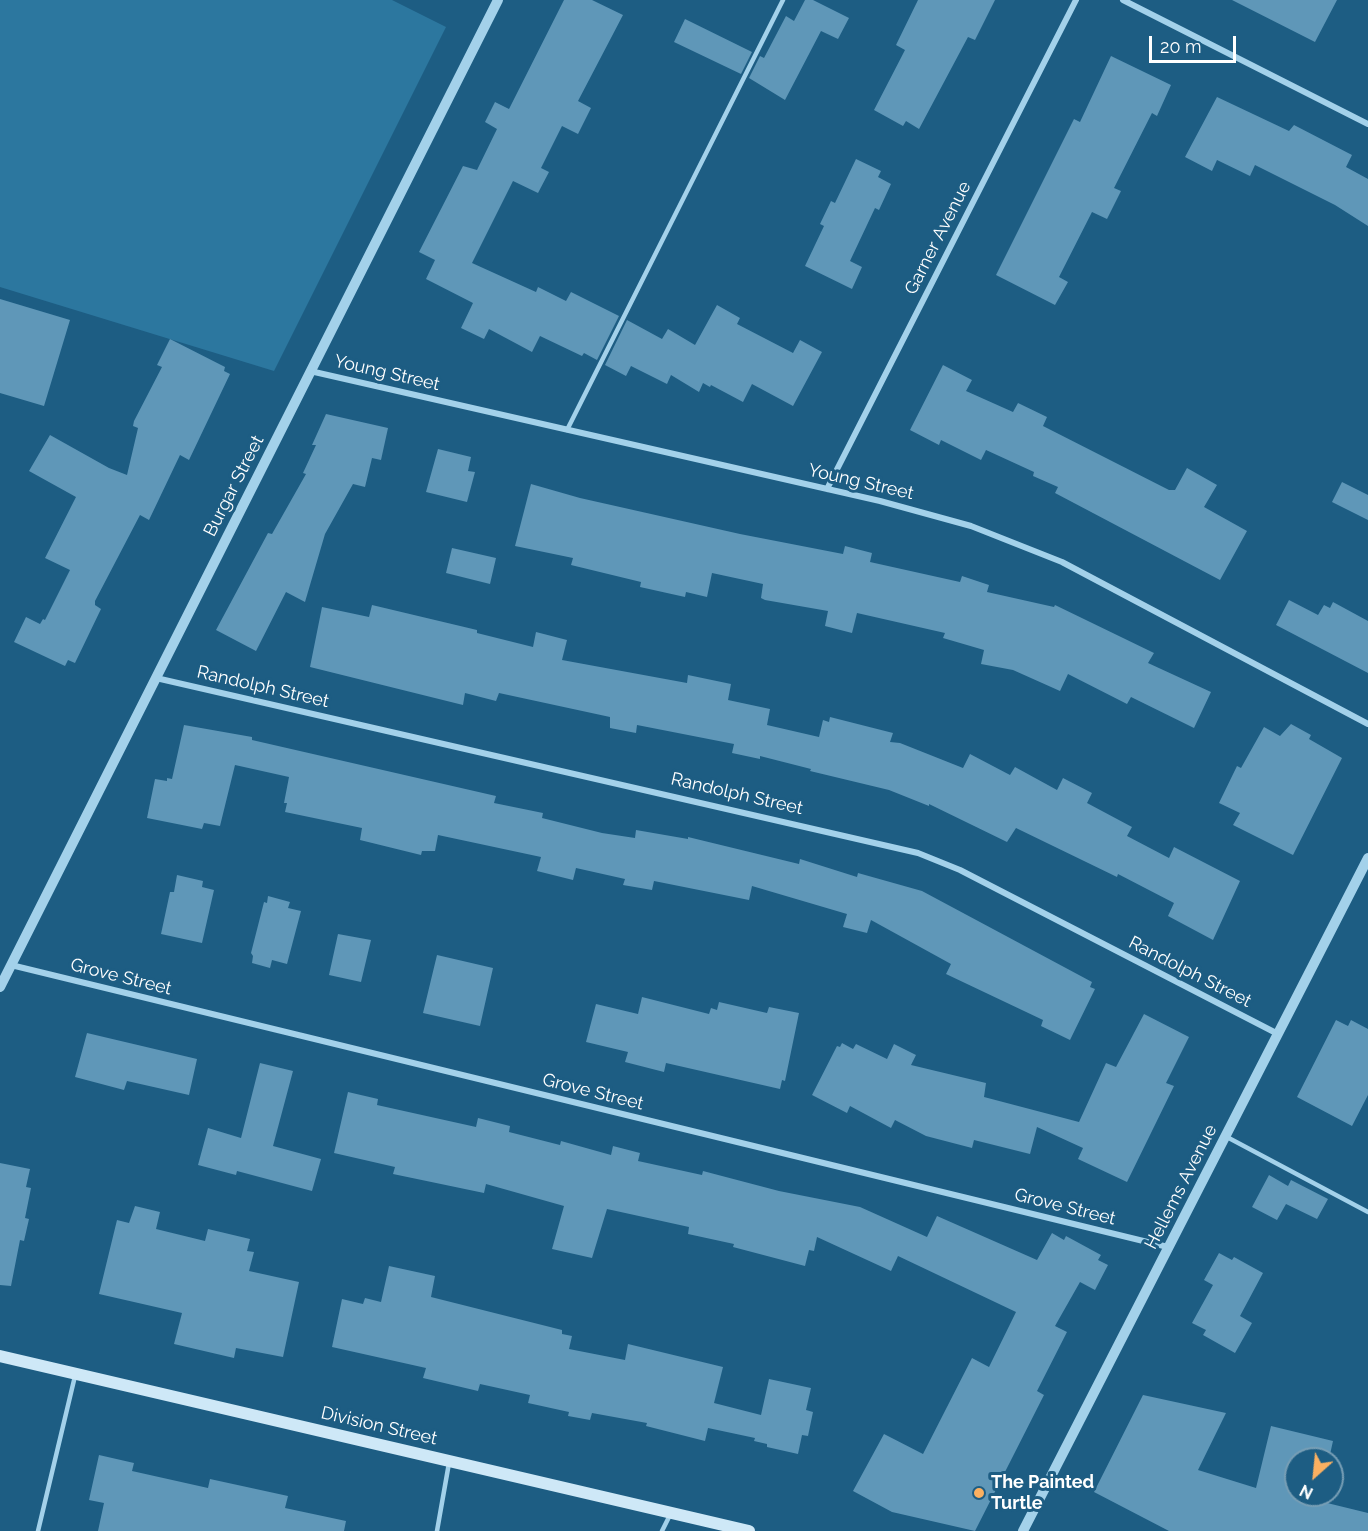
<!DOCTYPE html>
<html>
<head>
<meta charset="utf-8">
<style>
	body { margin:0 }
	#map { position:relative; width:1368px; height:1531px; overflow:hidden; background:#1d5d83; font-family:Raleway,sans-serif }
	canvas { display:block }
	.north { position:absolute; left:1284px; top:1447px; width:60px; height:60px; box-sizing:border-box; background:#1d5d83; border:2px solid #779eb5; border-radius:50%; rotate:207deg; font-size:16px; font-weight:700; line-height:24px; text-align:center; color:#fff }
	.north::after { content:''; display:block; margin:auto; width:21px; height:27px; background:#fab061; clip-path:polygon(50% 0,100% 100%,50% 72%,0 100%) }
	.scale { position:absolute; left:1149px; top:36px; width:87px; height:27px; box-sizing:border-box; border:3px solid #fff; border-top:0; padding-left:8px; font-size:18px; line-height:21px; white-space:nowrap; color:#fff; -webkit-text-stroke:4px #1d5d83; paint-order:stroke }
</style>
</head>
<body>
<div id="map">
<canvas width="1368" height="1531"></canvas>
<div class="north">N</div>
<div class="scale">20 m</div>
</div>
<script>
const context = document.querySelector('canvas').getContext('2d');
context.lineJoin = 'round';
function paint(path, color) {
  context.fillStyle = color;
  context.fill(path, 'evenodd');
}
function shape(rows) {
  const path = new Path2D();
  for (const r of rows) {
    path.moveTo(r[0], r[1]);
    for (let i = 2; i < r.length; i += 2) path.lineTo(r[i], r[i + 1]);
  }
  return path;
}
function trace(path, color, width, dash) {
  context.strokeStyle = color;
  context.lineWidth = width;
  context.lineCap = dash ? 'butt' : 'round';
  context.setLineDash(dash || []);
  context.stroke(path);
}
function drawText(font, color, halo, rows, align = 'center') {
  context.font = font + ' Raleway,sans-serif';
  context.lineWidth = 6;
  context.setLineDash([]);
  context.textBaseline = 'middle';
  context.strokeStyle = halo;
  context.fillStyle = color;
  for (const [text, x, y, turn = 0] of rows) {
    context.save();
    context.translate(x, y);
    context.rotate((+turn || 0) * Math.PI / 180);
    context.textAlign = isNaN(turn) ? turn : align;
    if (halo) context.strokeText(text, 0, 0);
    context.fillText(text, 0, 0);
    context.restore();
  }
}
paint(shape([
	[0,0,392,0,446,27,274,371,0,287]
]), '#2c779f');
paint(shape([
	[564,0,592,0,623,15,578,101,591,108,578,134,562,126,541,168,549,172,538,193,513,181,472,263,536,292,538,287,566,301,571,292,619,316,597,360,584,353,582,356,540,336,532,352,489,329,484,339,461,328,473,303,426,279,435,260,419,252,463,166,477,170,497,129,485,122,495,102,509,109],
	[805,0,813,0,849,18,838,39,821,31,785,100,749,78,760,56,764,58,786,16,794,21],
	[918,0,995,0,975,40,968,37,919,129,906,121,903,126,874,110,905,50,896,45],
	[1232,0,1337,0,1315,42],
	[685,19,752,52,741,74,674,42],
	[1111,56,1171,85,1157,116,1152,113,1114,188,1121,191,1107,219,1092,212,1059,277,1068,282,1055,305,996,275,1074,119,1080,122],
	[1217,97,1289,131,1294,125,1352,155,1346,167,1368,179,1368,226,1335,205,1255,165,1250,176,1217,160,1212,171,1185,157],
	[856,159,881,171,878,177,891,184,879,210,875,208,850,261,862,267,852,289,805,266,824,226,820,224,831,201,835,203],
	[0,299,70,320,44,406,0,393],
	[717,305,740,318,737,324,793,353,800,340,822,352,793,406,752,384,743,402,711,385,710,387,703,383,699,392,671,375,667,384,631,366,626,376,605,365,627,320,662,339,668,329,695,345],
	[170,339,225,367,224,371,230,374,189,460,180,455,149,520,140,515,95,601,95,605,101,609,75,663,68,660,65,666,14,642,26,617,40,624,43,619,45,620,70,570,45,558,76,497,29,471,50,435,109,468,127,475,138,428,133,426,134,421,162,367,157,365],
	[943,365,972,380,966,391,1013,412,1018,403,1047,417,1043,426,1169,490,1175,490,1187,468,1217,485,1204,507,1247,531,1220,580,1055,493,1058,487,1033,476,1034,472,986,450,981,460,941,440,939,445,910,430],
	[326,414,388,428,381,460,372,458,365,487,353,484,325,534,305,602,286,592,256,651,216,630,268,533,272,534,306,474,303,473,316,445,312,445],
	[438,449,471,457,468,471,475,472,467,502,426,492],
	[1342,482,1368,495,1368,520,1332,502],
	[531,484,580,498,740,534,843,554,845,546,872,553,870,562,960,582,962,576,989,585,987,592,1054,607,1055,605,1154,653,1148,663,1211,692,1194,728,1131,697,1127,704,1068,674,1060,691,1013,670,981,664,984,650,943,638,945,633,857,613,852,633,825,626,828,611,765,600,761,598,763,584,712,573,707,597,686,592,685,597,640,587,641,582,571,565,573,558,515,546],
	[452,548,496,558,490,584,446,573],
	[1289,600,1318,615,1324,605,1330,608,1333,602,1368,621,1368,673,1276,625],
	[372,605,477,630,477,633,533,647,536,632,567,640,562,660,687,683,688,675,731,684,728,700,770,709,767,725,819,737,823,720,829,722,830,717,893,733,890,742,900,743,963,768,970,754,1010,775,1015,767,1057,790,1063,778,1092,793,1087,803,1132,827,1127,836,1169,858,1174,847,1240,881,1213,940,1168,916,1174,903,1118,874,1117,877,1016,828,1007,842,929,804,929,806,889,790,810,771,811,769,760,756,760,759,732,753,734,744,637,725,636,733,610,728,610,717,499,693,496,701,465,693,463,705,310,667,322,607,369,617],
	[1291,724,1311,735,1309,739,1342,758,1293,855,1233,825,1240,813,1219,803,1237,766,1241,768,1264,727,1280,736],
	[184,725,252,737,252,740,496,796,494,803,543,813,542,818,602,833,635,838,636,830,688,839,688,837,799,864,800,859,857,877,858,873,922,891,1092,982,1090,987,1095,989,1070,1040,1041,1026,1043,1020,946,974,951,964,871,920,867,933,843,927,847,914,752,886,749,900,654,881,652,890,623,885,625,879,576,868,573,880,537,871,541,857,438,835,435,851,422,851,421,855,360,840,362,828,285,812,287,803,284,803,289,777,235,765,220,826,204,823,202,829,147,818,155,779,167,781,167,778,172,779],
	[177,875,203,881,202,887,214,890,202,943,161,934,170,892,174,892],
	[268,896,290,902,288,908,301,911,287,964,272,960,270,968,252,963,253,956,251,953,264,902,267,903],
	[338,934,371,940,361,982,329,975],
	[437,955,493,968,480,1026,423,1013],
	[642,997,709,1014,711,1008,717,1010,719,1002,767,1013,769,1007,799,1013,785,1081,782,1080,780,1089,666,1063,664,1072,625,1062,628,1052,586,1042,596,1004,638,1014],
	[1144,1014,1189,1037,1166,1083,1174,1086,1127,1182,1078,1159,1083,1148,1037,1127,1030,1154,974,1140,972,1148,926,1136,895,1120,891,1128,850,1106,847,1113,812,1095,837,1046,840,1047,842,1043,853,1049,856,1044,887,1059,894,1044,916,1055,911,1065,986,1083,984,1097,1079,1122,1106,1063,1116,1067],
	[1336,1020,1348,1026,1351,1020,1368,1029,1368,1095,1352,1126,1297,1097],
	[87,1033,197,1059,189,1095,127,1081,124,1090,75,1077],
	[260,1063,293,1071,273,1146,321,1159,312,1191,237,1171,236,1175,198,1165,208,1128,241,1138],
	[348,1092,378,1099,377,1105,476,1127,478,1118,510,1126,509,1132,560,1145,561,1141,611,1155,613,1146,640,1153,638,1161,702,1175,703,1171,779,1191,860,1207,927,1237,937,1216,1037,1260,1052,1233,1064,1240,1066,1236,1101,1255,1098,1260,1108,1265,1095,1290,1080,1282,1055,1326,1067,1332,1037,1391,1044,1395,975,1531,892,1512,853,1491,884,1434,923,1454,972,1358,989,1367,1016,1312,898,1256,891,1271,817,1237,814,1251,809,1250,805,1266,733,1247,734,1244,688,1234,689,1227,607,1209,592,1258,552,1249,564,1206,486,1184,484,1193,393,1174,395,1167,334,1153],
	[0,1163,30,1169,26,1187,31,1188,25,1218,29,1219,24,1241,20,1240,11,1286,0,1285],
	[1269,1175,1288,1186,1291,1180,1328,1199,1317,1219,1286,1204,1277,1220,1252,1207],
	[135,1206,160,1212,156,1229,205,1241,208,1229,250,1239,247,1251,254,1252,249,1271,299,1282,283,1357,236,1348,234,1358,174,1344,182,1313,99,1294,117,1220,129,1223],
	[1219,1253,1232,1260,1234,1257,1263,1273,1240,1316,1252,1323,1235,1353,1203,1335,1206,1330,1192,1323,1213,1285,1204,1280],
	[389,1266,435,1276,431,1297,562,1330,562,1334,572,1336,569,1349,625,1360,628,1344,723,1367,714,1403,761,1415,769,1379,811,1388,806,1410,813,1412,808,1436,802,1435,798,1454,767,1447,767,1444,754,1441,755,1438,708,1428,705,1441,646,1426,647,1423,592,1413,590,1420,568,1416,569,1412,528,1403,530,1395,480,1384,478,1391,423,1378,426,1368,332,1347,342,1299,363,1304,365,1298,381,1302],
	[1143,1395,1226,1413,1198,1470,1256,1488,1271,1426,1333,1441,1329,1459,1296,1459,1296,1495,1320,1495,1319,1501,1368,1513,1368,1531,1169,1531,1094,1492],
	[99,1455,134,1463,132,1471,208,1488,210,1479,288,1496,285,1508,346,1521,344,1531,98,1531,104,1503,89,1500]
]), '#5f97b8');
trace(shape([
	[567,430,783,0],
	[1225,1136,1368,1212],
	[38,1531,75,1376],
	[437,1531,449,1463],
	[662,1531,670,1515]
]), '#a3d1ea', 4.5);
trace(shape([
	[1123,0,1368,124],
	[310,371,880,501,971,526,1062,562,1368,724],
	[827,489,1076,0],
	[156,678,918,853,960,870,1278,1034],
	[11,965,1168,1247]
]), '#a3d1ea', 6);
trace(shape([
	[0,987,498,0],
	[1023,1531,1368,858]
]), '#a3d1ea', 10);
trace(shape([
	[0,1356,749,1531]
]), '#cee8f7', 12);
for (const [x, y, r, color] of [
	[979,1493,6,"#fab061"]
]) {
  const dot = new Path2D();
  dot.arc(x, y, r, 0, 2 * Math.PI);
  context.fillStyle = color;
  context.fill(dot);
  trace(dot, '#1d5d83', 2);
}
drawText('18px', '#fff', '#1d5d83', [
	["Garner Avenue",938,238,-63],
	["Young Street",387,373,13],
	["Young Street",861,482,13],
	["Burgar Street",234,486,-63],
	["Randolph Street",263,687,13],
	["Randolph Street",737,794,13],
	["Randolph Street",1190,972,27],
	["Grove Street",121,977,14],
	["Grove Street",593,1092,14],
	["Hellems Avenue",1181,1187,-63],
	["Grove Street",1065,1207,14],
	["Division Street",379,1426,13]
]);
drawText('bold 18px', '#fff', '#1d5d83', [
	["The Painted",991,1483],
	["Turtle",991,1504]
], 'left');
</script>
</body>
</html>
